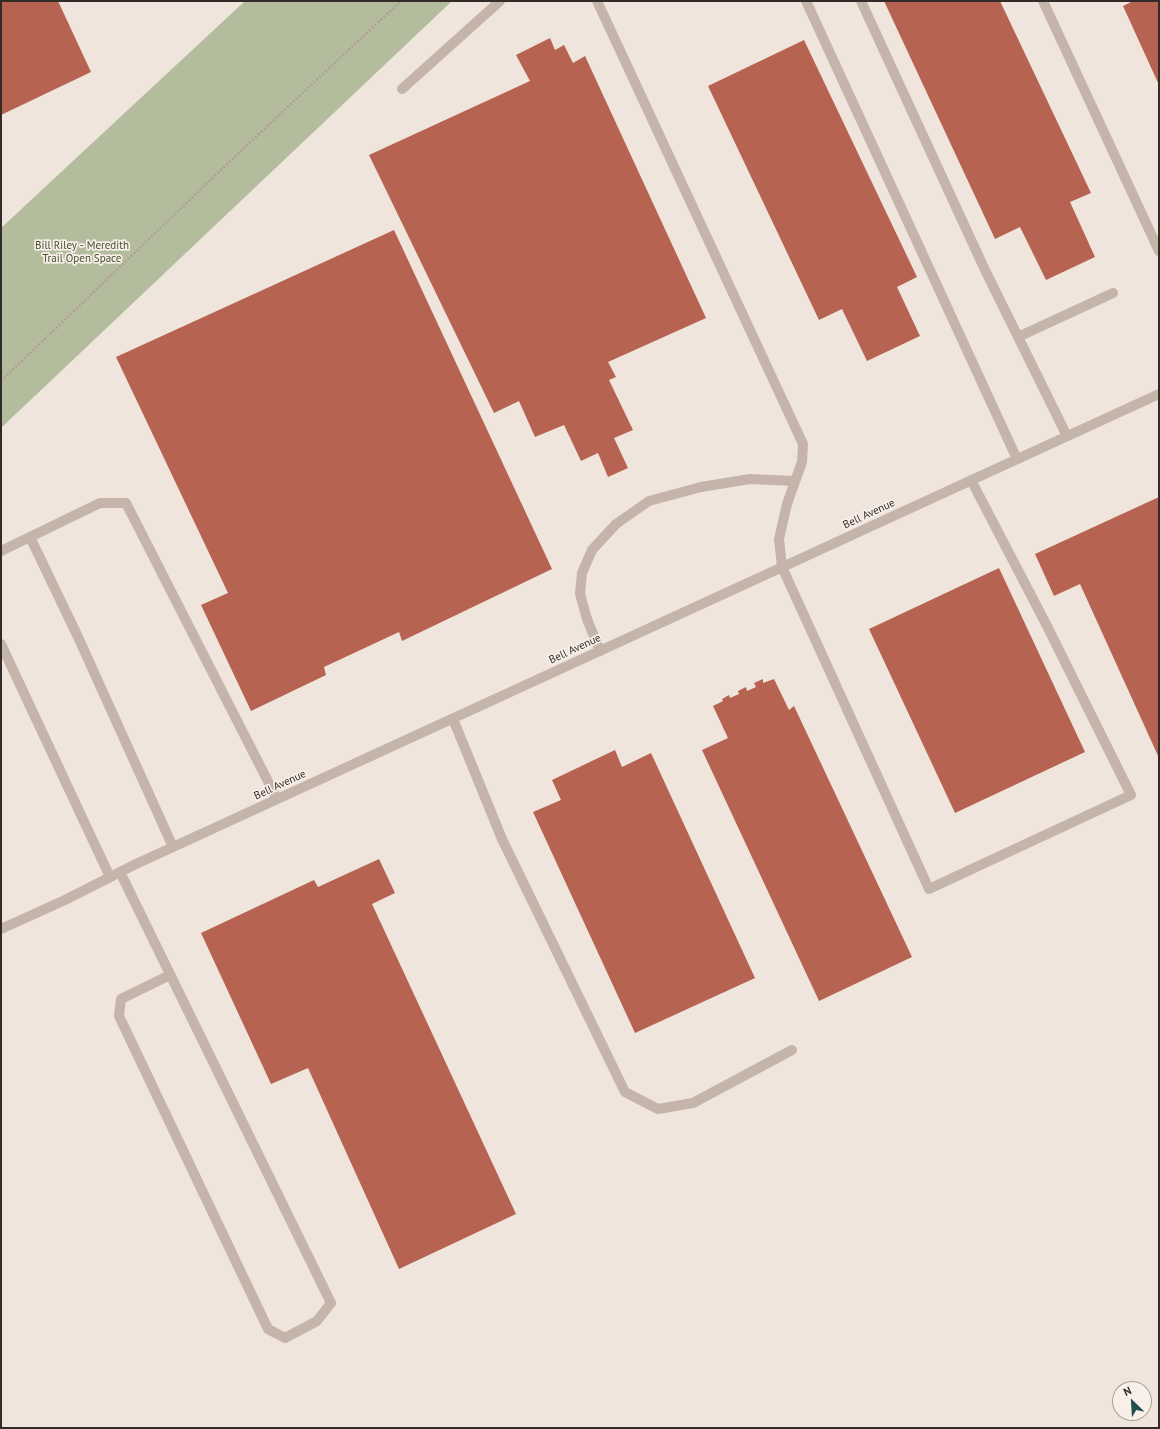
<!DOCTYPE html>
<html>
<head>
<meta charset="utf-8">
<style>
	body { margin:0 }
	#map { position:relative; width:1160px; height:1429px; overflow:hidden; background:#efe5dc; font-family:"PT Sans",sans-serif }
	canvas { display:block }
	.frame { position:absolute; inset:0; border:2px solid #332b28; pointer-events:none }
	.north { position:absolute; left:1112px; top:1381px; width:40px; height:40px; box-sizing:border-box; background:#f7efe8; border:1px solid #a9a19b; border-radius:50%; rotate:335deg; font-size:11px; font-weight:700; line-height:16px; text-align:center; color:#332b28 }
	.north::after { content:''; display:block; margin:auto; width:14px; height:18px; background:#23504f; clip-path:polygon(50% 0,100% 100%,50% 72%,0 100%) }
</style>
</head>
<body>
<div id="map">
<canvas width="1160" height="1429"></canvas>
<div class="frame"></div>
<div class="north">N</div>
</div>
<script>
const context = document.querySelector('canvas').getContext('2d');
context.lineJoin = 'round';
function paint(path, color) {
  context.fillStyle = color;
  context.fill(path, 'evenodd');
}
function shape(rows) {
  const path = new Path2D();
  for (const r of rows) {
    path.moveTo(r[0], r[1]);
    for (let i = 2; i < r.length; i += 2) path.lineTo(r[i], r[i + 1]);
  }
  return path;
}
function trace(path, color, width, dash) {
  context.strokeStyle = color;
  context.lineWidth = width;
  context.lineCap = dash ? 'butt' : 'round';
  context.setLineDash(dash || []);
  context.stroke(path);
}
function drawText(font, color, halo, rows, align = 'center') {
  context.font = font + ' "PT Sans",sans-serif';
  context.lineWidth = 3.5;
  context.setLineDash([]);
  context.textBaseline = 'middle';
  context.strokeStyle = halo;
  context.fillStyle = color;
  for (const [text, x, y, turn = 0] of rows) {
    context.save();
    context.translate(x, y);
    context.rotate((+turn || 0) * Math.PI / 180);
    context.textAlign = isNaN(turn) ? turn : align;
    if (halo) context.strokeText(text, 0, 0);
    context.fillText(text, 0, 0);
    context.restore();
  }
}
paint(shape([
	[245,1,452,1,1,428,1,228]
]), '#b4bc9e');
paint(shape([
	[1,1,58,1,91,72,1,115],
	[884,1,1000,1,1091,193,1070,202,1095,257,1046,280,1020,227,995,239],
	[1133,1,1159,1,1159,85,1123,6],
	[550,38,555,50,564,45,573,63,585,56,706,318,608,362,616,377,609,380,633,430,614,438,628,468,608,477,598,453,581,461,564,425,535,437,519,401,494,413,369,155,530,81,516,55],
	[804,40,917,277,897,287,920,336,867,361,842,309,819,320,708,86],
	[394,230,552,569,402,641,399,632,324,667,326,675,251,711,201,605,228,593,116,357],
	[1159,497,1159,758,1080,584,1054,596,1035,554],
	[999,568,1085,752,955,813,869,629],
	[763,679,763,683,774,679,789,710,794,706,912,957,819,1001,702,750,728,738,713,706,723,701,722,699,729,695,730,698,739,694,738,691,746,687,747,691,756,687,754,683],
	[615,750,622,767,651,753,755,978,635,1033,533,812,561,800,552,780],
	[379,859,395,893,372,904,516,1214,399,1269,308,1068,271,1084,201,933,314,880,318,887]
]), '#b76352');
trace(shape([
	[1,381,246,146,401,1]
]), '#b19e94', 2.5, [2, 2]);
trace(shape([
	[597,1,803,444,802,462,787,504,779,539,782,567,929,889,1131,795,1046,624,971,480],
	[806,1,1017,459],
	[861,1,985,270,1067,436],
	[1043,1,1159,251],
	[402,89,500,1],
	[1018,337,1113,293],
	[30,537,78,637,173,847],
	[1,551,100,503,126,503,277,799],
	[1,644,110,877],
	[600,651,587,619,580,594,582,573,592,550,616,524,649,501,701,487,750,479,794,481],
	[453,719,502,839,625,1092,658,1109,693,1103,792,1050],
	[120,872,331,1303,317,1321,285,1338,268,1329,119,1016,121,999,170,975],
	[1,929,65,900,136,864,1159,394]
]), '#c5b4aa', 10);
drawText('11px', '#454f2f', '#f7efe8', [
	["Bill Riley - Meredith",82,246],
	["Trail Open Space",82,259]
]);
drawText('11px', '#332b28', '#f7efe8', [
	["Bell Avenue",869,514,-25],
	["Bell Avenue",575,649,-25],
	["Bell Avenue",280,785,-25]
]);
</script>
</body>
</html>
